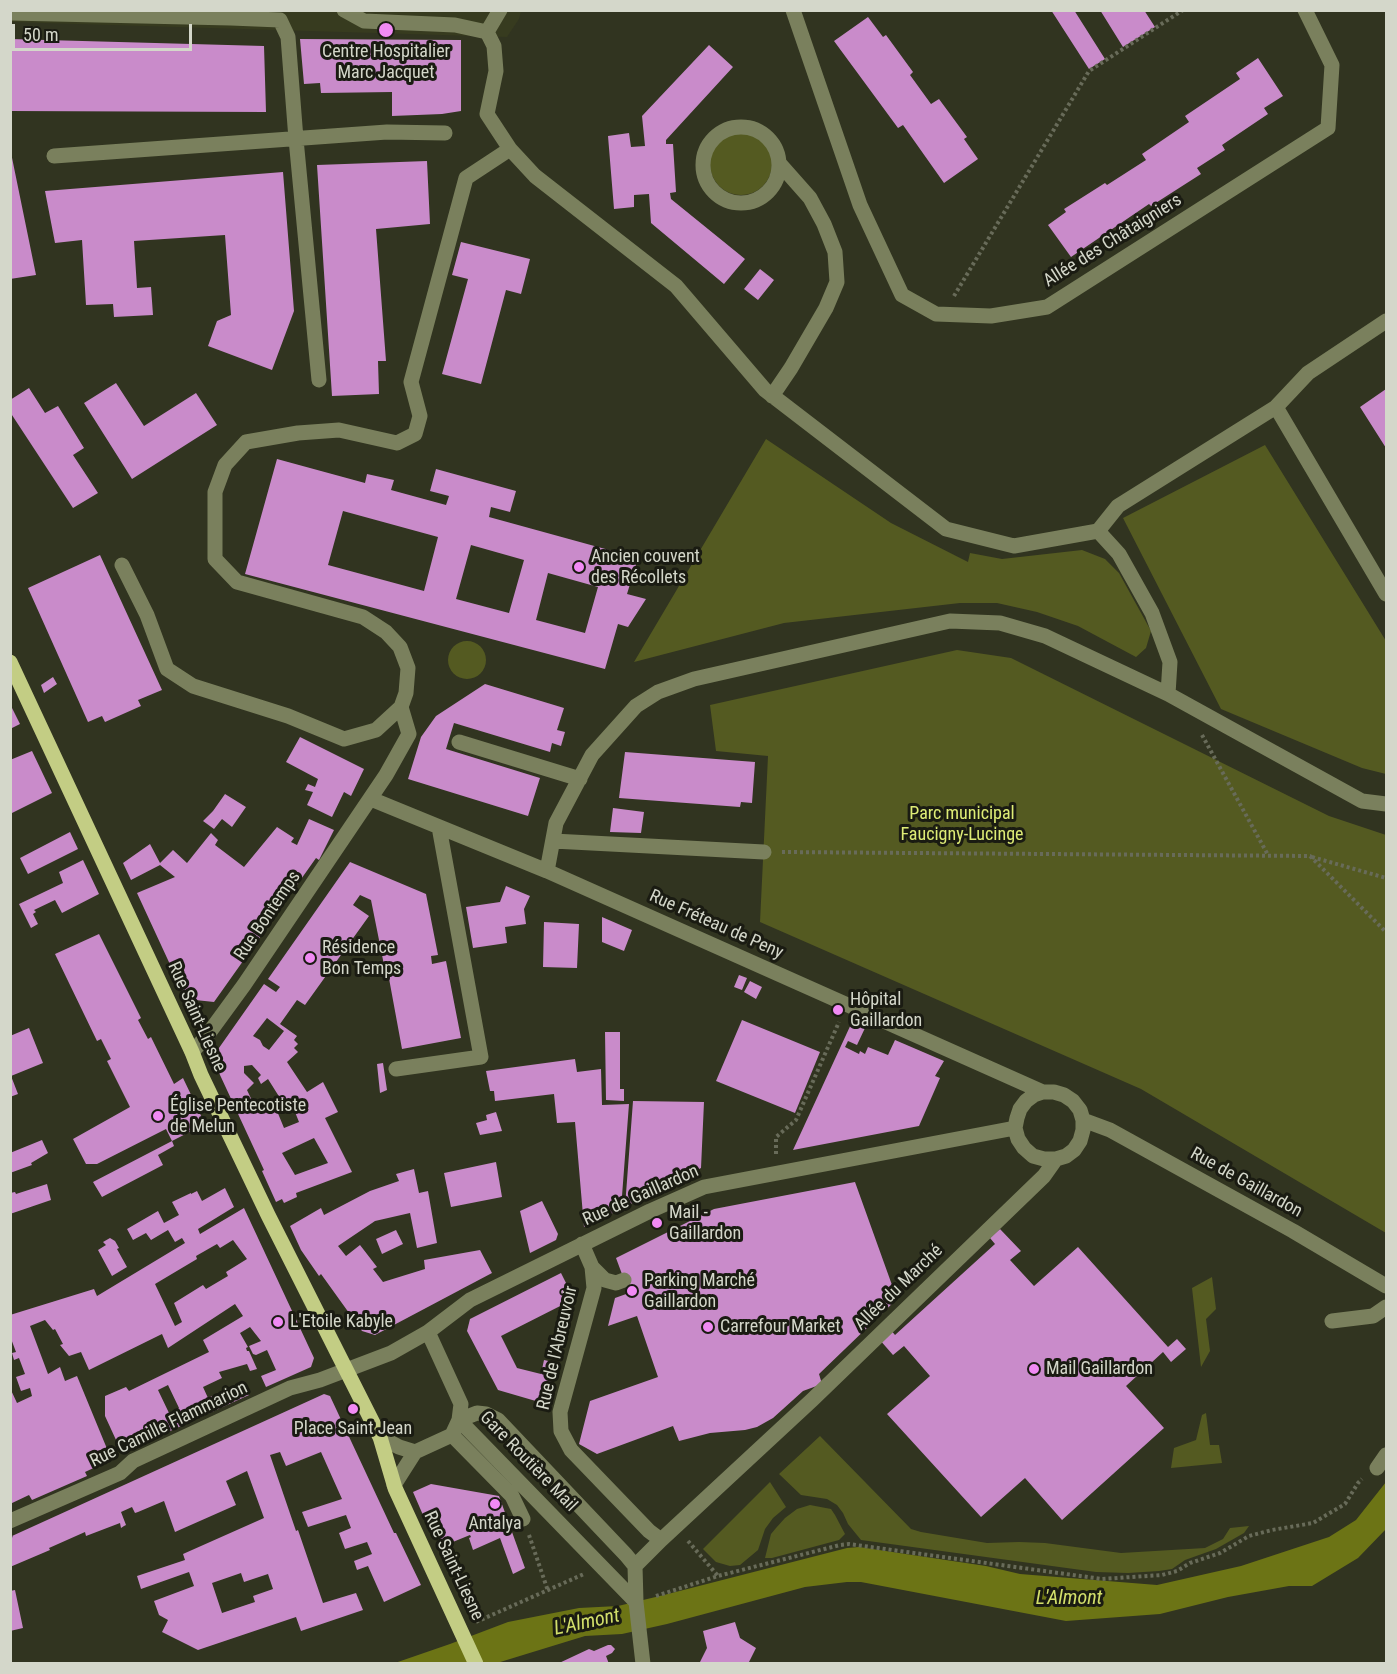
<!DOCTYPE html>
<html>
<head>
<meta charset="utf-8">
<style>
	body { margin:0 }
	#map { position:relative; width:1397px; height:1674px; overflow:hidden; background:#313420; font-family:"Roboto Condensed",sans-serif }
	canvas { display:block }
	.frame { position:absolute; inset:0; border:12px solid #d4d7ca; pointer-events:none }
	.scale { position:absolute; left:12px; top:24px; width:180px; height:27px; box-sizing:border-box; border:3px solid #d4d7ca; border-top:0; padding-left:8px; font-size:18px; line-height:21px; white-space:nowrap; color:#d4d7ca; -webkit-text-stroke:4px #1a1b12; paint-order:stroke }
</style>
</head>
<body>
<div id="map">
<canvas width="1397" height="1674"></canvas>
<div class="frame"></div>
<div class="scale">50 m</div>
</div>
<script>
const context = document.querySelector('canvas').getContext('2d');
context.lineJoin = 'round';
function paint(path, color) {
  context.fillStyle = color;
  context.fill(path, 'evenodd');
}
function shape(rows) {
  const path = new Path2D();
  for (const r of rows) {
    if (r.length === 3) {
      path.moveTo(r[0] + r[2], r[1]);
      path.arc(r[0], r[1], r[2], 0, 2 * Math.PI);
      continue;
    }
    path.moveTo(r[0], r[1]);
    for (let i = 2; i < r.length; i += 2) path.lineTo(r[i], r[i + 1]);
  }
  return path;
}
function trace(path, color, width, dash) {
  context.strokeStyle = color;
  context.lineWidth = width;
  context.lineCap = dash ? 'butt' : 'round';
  context.setLineDash(dash || []);
  context.stroke(path);
}
function drawText(font, color, halo, rows, align = 'center') {
  context.font = font + ' "Roboto Condensed",sans-serif';
  context.lineWidth = 6;
  context.setLineDash([]);
  context.textBaseline = 'middle';
  context.strokeStyle = halo;
  context.fillStyle = color;
  for (const [text, x, y, turn = 0] of rows) {
    context.save();
    context.translate(x, y);
    context.rotate((+turn || 0) * Math.PI / 180);
    context.textAlign = isNaN(turn) ? turn : align;
    if (halo) context.strokeText(text, 0, 0);
    context.fillText(text, 0, 0);
    context.restore();
  }
}
paint(shape([
	[11,10,521,11,519,19,507,37,11,22]
]), '#373b1f');
paint(shape([
	[741,164,31],
	[766,439,891,523,968,562,970,553,1002,559,1082,550,1105,559,1119,573,1151,631,1146,648,1136,657,1078,626,1037,612,997,603,960,603,784,623,634,662],
	[1265,445,1386,641,1386,774,1362,768,1221,709,1123,518],
	[467,660,19],
	[957,650,1011,658,1329,816,1386,835,1386,1233,1141,1089,760,922,768,756,716,751,710,705],
	[1212,1277,1216,1309,1206,1319,1210,1351,1201,1367,1192,1288],
	[1206,1413,1210,1445,1219,1445,1222,1463,1171,1468,1174,1448,1196,1440,1202,1415],
	[820,1436,911,1529,921,1532,987,1543,1019,1542,1045,1543,1121,1553,1205,1548,1223,1539,1230,1528,1249,1526,1244,1533,1216,1549,1185,1560,1172,1569,1159,1571,1128,1573,1096,1572,861,1540,848,1524,843,1513,837,1505,827,1499,801,1495,779,1474],
	[770,1482,786,1507,773,1518,765,1529,758,1550,740,1565,730,1566,716,1562,703,1549],
	[810,1505,831,1509,835,1515,845,1534,839,1540,772,1558,765,1558,771,1534,776,1528,785,1518,797,1509]
]), '#545a21');
paint(shape([
	[1386,1482,1386,1529,1358,1558,1312,1586,1289,1586,1228,1597,1160,1614,1066,1621,861,1582,847,1582,805,1587,667,1624,622,1634,585,1636,497,1663,392,1664,450,1644,508,1622,579,1608,618,1606,664,1595,847,1548,859,1547,986,1566,1020,1574,1157,1585,1241,1566,1329,1537,1356,1520]
]), '#6c7415');
paint(shape([
	[1051,10,1074,10,1105,59,1089,69],
	[1100,10,1144,10,1155,27,1123,47],
	[868,17,883,37,886,35,913,72,910,75,931,104,939,99,967,137,964,139,978,159,944,183,903,125,898,128,834,41],
	[10,39,264,46,266,112,10,111],
	[300,39,461,40,461,111,442,114,392,116,392,92,321,93,320,83,304,84],
	[709,45,733,67,666,140,666,144,673,144,676,192,670,193,671,199,745,259,724,284,651,223,649,194,634,195,634,207,614,209,608,136,629,133,631,147,645,146,642,116],
	[1258,58,1283,96,1264,108,1268,114,1222,145,1225,150,1197,168,1201,174,1151,206,1149,204,1071,257,1048,225,1066,212,1064,209,1105,183,1107,185,1146,160,1142,154,1189,122,1185,116,1240,79,1236,73],
	[10,148,36,275,10,279],
	[427,161,430,224,376,229,386,361,378,361,379,394,332,396,317,165],
	[283,172,294,311,272,370,208,346,217,321,231,315,225,235,134,241,137,288,151,287,153,315,114,317,113,304,86,305,82,240,55,243,45,191],
	[461,242,530,259,521,294,506,290,481,384,442,374,468,279,452,275],
	[760,269,774,280,758,300,744,289],
	[116,383,144,426,196,393,217,425,132,479,84,403],
	[29,388,45,413,58,406,84,448,73,455,98,493,73,508,10,412,10,400],
	[1386,389,1386,448,1360,407],
	[277,459,365,483,367,474,394,480,391,490,446,505,449,496,430,491,436,469,516,491,510,512,491,507,489,517,638,558,627,594,646,599,628,627,618,624,605,669,245,574],
	[343,511,438,537,424,591,328,565],
	[471,545,524,560,509,613,456,599],
	[548,573,598,587,585,633,536,620],
	[100,555,162,690,138,700,141,706,105,722,102,716,88,722,28,588],
	[53,677,57,684,44,693,41,685],
	[485,684,564,708,557,730,565,732,561,746,552,743,550,752,454,723,446,749,540,778,528,816,408,779,421,737,436,716],
	[10,704,20,724,10,729],
	[300,737,364,769,351,796,344,792,332,817,307,805,313,792,305,790,308,784,315,787,318,779,286,762],
	[32,751,52,793,10,814,10,760],
	[625,752,755,762,752,803,741,802,740,807,619,798],
	[225,794,246,807,232,827,222,819,214,829,203,821,213,811],
	[613,808,644,812,641,833,610,832],
	[309,819,334,830,319,860,316,858,214,1002,186,999,137,893,175,877,160,865,131,880,123,863,150,844,160,863,173,850,187,863,211,833,218,840,215,845,244,867,277,827,294,838,291,842,297,845],
	[70,832,78,849,28,874,20,858],
	[83,860,99,894,62,913,55,900,34,910,36,912,33,914,38,924,31,928,19,904,63,883,59,872],
	[350,862,426,894,438,955,431,956,432,964,446,961,461,1038,402,1049,388,973,401,970,399,962,384,965,371,900,360,895,353,905,369,916,305,1005,297,1000,280,1024,297,1036,294,1040,298,1044,294,1048,298,1052,287,1062,307,1092,323,1082,338,1112,325,1118,352,1172,296,1193,297,1197,284,1203,282,1199,276,1202,262,1171,264,1170,214,1062,214,1055,264,984,276,992,280,987,268,979],
	[267,1018,284,1031,269,1050,263,1046,260,1040,253,1036],
	[252,1065,261,1075,258,1078,261,1084,268,1079,285,1106,291,1102,299,1122,284,1128,277,1111,281,1108,275,1099,256,1109,247,1090,254,1083,244,1073,244,1066],
	[314,1138,328,1163,295,1175,282,1153],
	[506,886,530,896,524,909,526,924,505,927,507,943,473,948,466,907,500,902],
	[602,917,632,930,624,951,602,942],
	[544,922,579,924,577,968,543,967],
	[99,934,141,1018,138,1020,148,1039,151,1037,174,1084,183,1078,205,1124,172,1141,166,1129,97,1164,86,1164,73,1139,130,1107,107,1061,111,1059,101,1039,97,1041,55,954],
	[739,975,747,978,742,990,734,987],
	[750,981,762,987,756,999,744,992],
	[742,1020,820,1052,795,1113,716,1081],
	[852,1022,865,1028,857,1045,848,1041,845,1047,859,1054,860,1051,865,1054,868,1047,888,1055,895,1040,944,1061,935,1076,940,1078,919,1126,793,1150],
	[29,1028,43,1063,11,1076,18,1094,10,1097,10,1036],
	[605,1032,620,1032,620,1089,624,1089,624,1101,606,1100],
	[575,1059,577,1072,601,1069,602,1105,629,1104,621,1209,584,1227,575,1122,557,1123,554,1094,495,1101,494,1091,490,1091,486,1071],
	[383,1063,387,1090,380,1093,377,1064],
	[633,1101,704,1102,701,1168,625,1207],
	[496,1112,502,1131,480,1135,476,1123,487,1120,486,1115],
	[42,1140,48,1153,31,1163,32,1165,10,1173,10,1153],
	[172,1141,174,1146,158,1155,163,1165,102,1197,93,1182],
	[496,1162,502,1197,451,1207,444,1173],
	[414,1169,419,1193,428,1191,437,1243,417,1248,410,1213,375,1221,338,1246,346,1256,360,1245,377,1267,373,1269,383,1282,425,1269,424,1260,480,1250,492,1273,375,1335,362,1331,321,1274,319,1276,301,1250,290,1226,321,1208,324,1215,370,1191,399,1181,396,1174],
	[855,1182,897,1299,819,1374,822,1384,803,1391,773,1418,757,1427,745,1430,710,1433,679,1441,673,1426,597,1454,579,1444,590,1401,658,1377,637,1316,608,1326,615,1298,629,1293,616,1258,714,1209],
	[47,1184,51,1200,10,1214,10,1193,15,1192,16,1194],
	[225,1188,234,1207,198,1229,200,1234,244,1208,314,1358,311,1367,266,1387,261,1376,276,1370,267,1350,256,1355,253,1354,249,1346,261,1341,250,1327,240,1333,248,1347,246,1348,247,1351,249,1351,257,1369,250,1371,247,1364,219,1372,222,1378,203,1387,208,1398,237,1385,249,1395,122,1453,105,1416,105,1396,126,1387,129,1391,209,1352,203,1340,243,1316,235,1304,168,1348,162,1334,89,1370,81,1352,69,1356,60,1345,63,1344,55,1329,53,1330,45,1320,30,1326,48,1374,60,1367,65,1381,77,1376,110,1456,100,1465,85,1472,87,1476,32,1500,29,1495,10,1504,10,1388,17,1403,32,1396,30,1388,21,1391,16,1377,25,1374,19,1358,14,1360,12,1353,16,1352,10,1336,10,1315,94,1289,97,1296,185,1243,182,1238,175,1242,168,1230,151,1240,146,1233,133,1240,127,1229,158,1211,164,1223,179,1215,172,1202,191,1193,191,1194,197,1191,202,1201],
	[233,1240,247,1259,226,1272,228,1276,206,1289,203,1285,174,1303,182,1322,175,1326,155,1284,197,1259,196,1256,217,1244,220,1248],
	[168,1385,179,1408,169,1413,158,1390],
	[542,1201,558,1234,556,1240,530,1253,520,1211],
	[1000,1229,1021,1251,1010,1260,1034,1286,1078,1247,1168,1347,1177,1339,1186,1349,1171,1362,1163,1352,1126,1386,1164,1428,1062,1520,1025,1478,981,1517,887,1414,930,1376,904,1346,893,1355,879,1339,890,1329,895,1335,995,1244,990,1238],
	[396,1230,403,1244,382,1254,376,1239],
	[110,1238,115,1241,119,1248,117,1249,127,1267,112,1276,98,1250,106,1245,103,1242],
	[561,1273,574,1299,501,1336,517,1368,541,1374,544,1360,557,1363,546,1404,498,1390,467,1331,470,1319],
	[324,1394,330,1396,394,1533,396,1533,421,1585,384,1602,368,1566,357,1570,354,1561,372,1554,367,1542,345,1549,339,1533,351,1528,346,1515,308,1527,302,1512,342,1499,321,1452,286,1466,280,1452,270,1455,296,1531,298,1530,323,1603,356,1593,363,1610,301,1631,296,1617,198,1650,162,1632,168,1620,159,1615,154,1601,194,1586,189,1572,141,1589,137,1576,185,1560,183,1554,264,1518,247,1471,226,1481,236,1505,175,1532,164,1501,138,1512,135,1513,132,1507,121,1512,126,1525,124,1526,121,1528,120,1523,86,1536,85,1532,49,1548,50,1550,10,1567,10,1538,13,1537,12,1536],
	[241,1573,244,1582,268,1574,273,1589,253,1596,255,1602,222,1613,212,1583],
	[431,1484,499,1496,525,1568,513,1574,500,1538,473,1550,469,1538,471,1537,470,1535,443,1546,431,1520,426,1522,413,1492],
	[15,1590,23,1628,10,1631,10,1591],
	[735,1622,740,1638,756,1648,748,1664,699,1664,707,1648,703,1631],
	[608,1645,611,1645,615,1649,612,1653,606,1656,609,1664,557,1664,589,1649,594,1651]
]), '#c98bca');
trace(shape([
	[954,296,1089,71,1183,10],
	[1202,735,1268,855],
	[782,852,1310,856,1386,932],
	[1312,857,1386,878],
	[776,1154,776,1137,796,1120,839,1022],
	[529,1535,548,1591],
	[688,1541,718,1576],
	[656,1596,718,1576,840,1545,849,1544,1102,1579,1162,1575,1177,1571,1190,1563,1220,1553,1249,1536,1272,1530,1313,1523,1345,1504,1358,1483,1362,1479],
	[476,1622,584,1574]
]), '#686b59', 4, [3, 3]);
trace(shape([
	[344,10,364,21,455,25,487,32],
	[793,10,860,205,902,295,936,314,991,316,1047,307,1328,128,1332,65,1305,10],
	[10,13,231,18,236,12],
	[231,18,280,20,288,37,296,139,319,380],
	[487,32,494,46,496,71,487,114,510,149,535,176,676,286,765,390,946,529,1014,546,1098,531,1118,506,1276,407,1308,373,1386,321],
	[487,32,500,10],
	[741,165,38],
	[54,156,387,132,445,133],
	[772,396,791,368,826,308,837,282,835,252,824,224,810,198,779,163],
	[1276,407,1386,594],
	[1098,531,1119,554,1152,613,1170,662,1168,694],
	[122,565,147,615,167,669,193,686,288,716,344,739,376,730,401,707,406,693,408,668,400,647,386,632,363,617,237,582,215,559,215,492,225,465,246,442,298,433,339,430,397,443,415,434,420,416,411,382,466,178,510,149],
	[459,742,580,779],
	[371,799,547,871,1043,1092,1054,1092,1064,1095,1073,1101,1080,1110,1083,1120,1083,1130,1080,1141,1074,1150,1066,1156,1056,1159,1044,1159,1033,1156,1024,1148,1018,1139,1015,1128,1017,1118,1020,1109,1026,1101,1034,1095,1043,1092],
	[553,841,764,852],
	[547,871,556,823,592,755,636,706,658,692,694,679,950,621,1000,623,1045,636,1168,694,1362,801,1386,804],
	[192,1052,206,1037,244,985,386,775,409,734,401,707],
	[396,1069,481,1057,439,827],
	[1083,1120,1110,1130,1293,1231,1386,1286],
	[582,1244,592,1267,594,1288,560,1412,561,1431,571,1450,649,1531,661,1540,635,1566,636,1602,643,1664],
	[592,1267,605,1280,616,1283,624,1280],
	[1332,1321,1373,1316,1386,1307],
	[459,1420,636,1602],
	[459,1420,477,1413,486,1414,498,1420,626,1555,635,1566],
	[452,1435,512,1496,523,1519],
	[380,1437,399,1447,415,1452,452,1435,459,1420,461,1404,428,1332],
	[1377,1468,1386,1455],
	[394,1485,415,1452],
	[10,1521,120,1473,133,1461,290,1388,320,1380,391,1353,428,1332,470,1300,650,1211,704,1187,1015,1128],
	[661,1540,812,1400,1044,1176,1056,1159]
]), '#7a805d', 15);
trace(shape([
	[10,662,192,1052,201,1075,268,1215,380,1437,395,1488,476,1664]
]), '#c3cd84', 15);
for (const [x, y, r, color] of [
	[386,30,8,"#f18af4"],
	[579,567,6,"#f18af4"],
	[310,958,6,"#f18af4"],
	[838,1010,6,"#f18af4"],
	[158,1116,6,"#f18af4"],
	[657,1223,6,"#f18af4"],
	[632,1291,6,"#f18af4"],
	[278,1322,6,"#f18af4"],
	[708,1327,6,"#f18af4"],
	[1034,1369,6,"#f18af4"],
	[353,1409,6,"#f18af4"],
	[495,1504,6,"#f18af4"]
]) {
  const dot = new Path2D();
  dot.arc(x, y, r, 0, 2 * Math.PI);
  context.fillStyle = color;
  context.fill(dot);
  trace(dot, '#1a1b12', 2);
}
drawText('18px', '#d4d7ca', '#1a1b12', [
	["Centre Hospitalier",386,52,"center"],
	["Marc Jacquet",386,73,"center"],
	["Ancien couvent",591,557],
	["des Récollets",591,578],
	["Résidence",322,948],
	["Bon Temps",322,969],
	["Hôpital",850,1000],
	["Gaillardon",850,1021],
	["Église Pentecotiste",170,1106],
	["de Melun",170,1127],
	["Mail -",669,1213],
	["Gaillardon",669,1234],
	["Parking Marché",644,1281],
	["Gaillardon",644,1302],
	["L'Etoile Kabyle",290,1322],
	["Carrefour Market",720,1327],
	["Mail Gaillardon",1046,1369],
	["Place Saint Jean",353,1429,"center"],
	["Antalya",495,1524,"center"]
], 'left');
drawText('18px', '#d4d7ca', '#1a1b12', [
	["Allée des Châtaigniers",1113,241,-32],
	["Rue Bontemps",268,916,-56],
	["Rue Fréteau de Peny",716,925,24],
	["Rue Saint-Liesne",196,1017,66],
	["Rue de Gaillardon",1246,1183,29],
	["Rue de Gaillardon",641,1196,-24],
	["Allée du Marché",899,1288,-44],
	["Rue de l'Abreuvoir",558,1348,-77],
	["Rue Camille Flammarion",169,1425,-26],
	["Gare Routière Mail",528,1462,46],
	["Rue Saint-Liesne",453,1566,65]
]);
drawText('18px', '#deec76', '#1a1b12', [
	["Parc municipal",962,814],
	["Faucigny-Lucinge",962,835]
]);
drawText('italic 20px', '#d3e06b', '#1a1b12', [
	["L'Almont",1069,1599],
	["L'Almont",587,1623,-12]
]);
</script>
</body>
</html>
